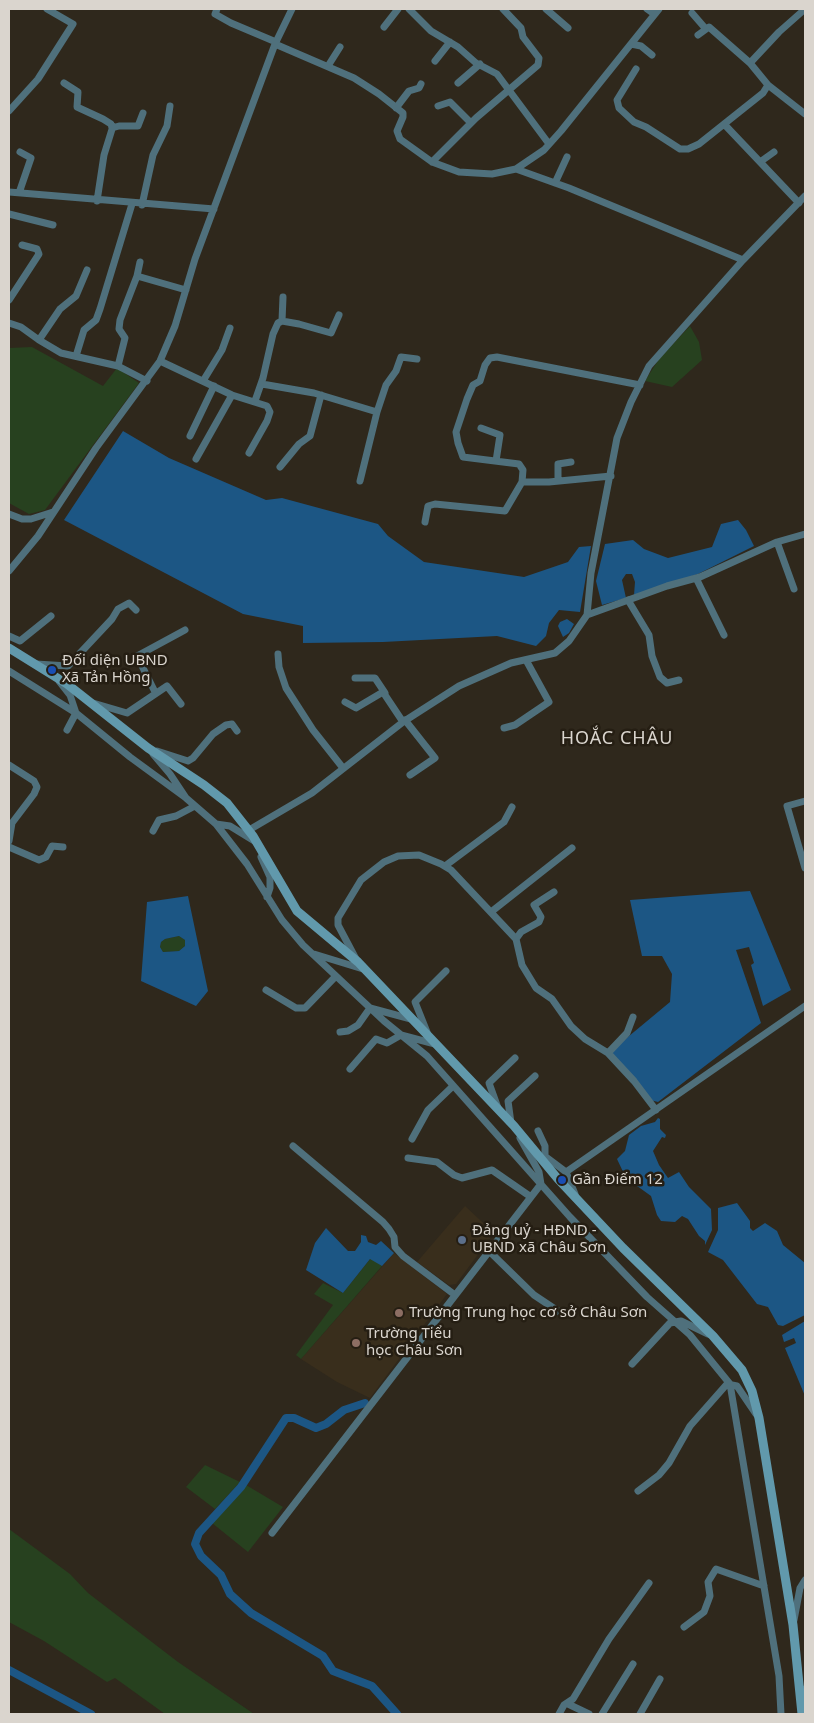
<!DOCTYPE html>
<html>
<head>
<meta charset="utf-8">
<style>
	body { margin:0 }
	#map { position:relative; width:814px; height:1723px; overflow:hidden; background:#2f281c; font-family:"Noto Sans",sans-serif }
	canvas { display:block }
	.frame { position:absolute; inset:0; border:10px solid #dad5ce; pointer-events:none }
</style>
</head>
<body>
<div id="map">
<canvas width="814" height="1723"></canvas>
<div class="frame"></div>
</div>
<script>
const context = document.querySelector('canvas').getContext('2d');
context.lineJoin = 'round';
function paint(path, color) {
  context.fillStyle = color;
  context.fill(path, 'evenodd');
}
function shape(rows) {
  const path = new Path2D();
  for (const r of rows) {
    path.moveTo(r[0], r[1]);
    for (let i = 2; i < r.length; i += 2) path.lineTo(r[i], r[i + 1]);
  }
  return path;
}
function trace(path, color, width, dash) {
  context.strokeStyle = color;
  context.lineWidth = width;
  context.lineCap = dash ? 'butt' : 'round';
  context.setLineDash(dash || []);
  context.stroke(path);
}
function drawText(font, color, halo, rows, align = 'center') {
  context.font = font + ' "Noto Sans",sans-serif';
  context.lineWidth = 5;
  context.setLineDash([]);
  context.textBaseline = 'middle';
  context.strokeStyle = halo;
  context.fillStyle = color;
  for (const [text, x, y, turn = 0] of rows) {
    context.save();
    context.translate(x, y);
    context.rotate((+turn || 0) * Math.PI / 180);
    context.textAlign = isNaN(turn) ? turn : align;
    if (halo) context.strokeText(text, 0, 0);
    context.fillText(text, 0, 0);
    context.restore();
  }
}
paint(shape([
	[465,1206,494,1233,456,1284,449,1285,417,1262],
	[394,1253,447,1294,370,1398,337,1382,301,1359]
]), '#392e1c');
paint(shape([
	[690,326,699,342,702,360,672,387,645,381,659,359],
	[32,347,103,386,117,368,139,383,45,510,29,514,9,503,9,348],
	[179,936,185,940,185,946,179,951,163,952,160,947,161,942,165,939],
	[371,1258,382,1266,301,1359,296,1355,333,1305,314,1294,323,1283,343,1293],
	[205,1465,240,1482,215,1509,186,1487],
	[246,1485,283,1507,248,1552,212,1523],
	[9,1529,70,1574,88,1593,178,1662,254,1714,165,1714,115,1678,107,1682,44,1641,9,1622]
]), '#27411f');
paint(shape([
	[123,431,169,458,266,500,282,498,378,524,388,536,424,562,524,577,568,562,579,547,591,546,580,612,559,610,549,623,546,636,536,646,497,636,383,642,303,643,303,626,243,614,64,520],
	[738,520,746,530,754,546,698,574,634,595,635,582,632,574,626,574,622,580,626,598,602,605,596,581,605,544,633,540,644,549,668,558,712,547,721,524],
	[567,619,574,624,569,633,563,637,558,626,560,622],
	[750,891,791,990,763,1006,751,965,754,963,749,947,736,950,761,1023,658,1102,650,1100,610,1056,611,1051,670,1002,672,974,662,956,642,956,630,900],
	[188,896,208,991,196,1006,141,981,147,902],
	[179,936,185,940,185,946,179,951,163,952,160,947,161,942,165,939],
	[658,1118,660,1119,660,1129,666,1135,665,1138,662,1137,653,1151,659,1165,668,1178,679,1172,689,1187,711,1209,712,1230,705,1245,705,1241,699,1236,688,1219,682,1216,675,1222,661,1221,657,1215,651,1196,626,1178,617,1159,625,1151,629,1135,641,1126,655,1122],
	[737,1203,750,1221,750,1228,753,1231,765,1223,777,1231,783,1245,805,1263,805,1315,783,1326,778,1325,768,1307,757,1304,723,1260,708,1252,718,1230,718,1208],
	[326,1228,348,1251,355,1251,361,1242,361,1235,366,1236,368,1242,376,1245,381,1241,394,1253,382,1266,370,1259,343,1293,306,1270,315,1243],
	[805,1321,805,1396,785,1348,796,1343,794,1338,784,1342,782,1335]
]), '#1c5684');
trace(shape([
	[365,1403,344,1410,326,1424,316,1428,294,1418,286,1418,241,1487,199,1533,195,1544,201,1556,221,1575,230,1594,251,1613,323,1656,333,1671,372,1686,397,1714],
	[9,1670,91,1714]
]), '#1c5684', 8);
trace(shape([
	[217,9,215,14,231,23,276,42],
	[409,9,431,31,458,47,476,63,497,74,549,144],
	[546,9,568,28],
	[647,9,654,14],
	[692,13,705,28],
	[384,27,398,9],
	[275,44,354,78,379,94,403,113,403,117,397,131,400,139,432,162,459,172,492,174,516,169,544,150,561,131,659,9],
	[631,44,641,46,652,55],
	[435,61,450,42],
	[750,63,779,32,805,9],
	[328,66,340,47],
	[636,69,617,100,619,108,634,122,646,127,680,149,688,149,699,144,763,93,768,85,750,63,709,27,698,35],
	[64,83,78,92,77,107,103,119,111,124,112,128,119,126,138,126,143,113],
	[458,83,480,64],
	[768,85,805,114],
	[438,106,450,102,471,123],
	[396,108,409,91,419,88,421,84],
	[9,111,38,79,73,24,47,9],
	[724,124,799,203],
	[432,162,476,118,538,65,539,58,523,37,521,28,503,9],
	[760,162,774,152],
	[516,169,569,188,743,260],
	[555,183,567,157],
	[9,192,214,209],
	[19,193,31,158,20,152],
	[97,201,104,155,113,126],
	[142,205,153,155,167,126,170,106],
	[9,214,53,225],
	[87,270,76,296,60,309,39,340,61,353,118,366,147,381],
	[137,276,186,290],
	[9,300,39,254,37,249,22,245],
	[282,321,283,297],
	[9,323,21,327,39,340],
	[76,356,84,330,96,320,100,309,132,204],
	[160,361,232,395,267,406,270,412,267,421,249,453],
	[118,366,125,338,119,329,120,320,137,276,140,262],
	[203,381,222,350,230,328],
	[262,384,314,393,377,412],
	[255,401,263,378,273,334,278,323,282,321,299,324,331,333,339,315],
	[481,428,500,435,496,461],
	[190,436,214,386],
	[196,459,232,395],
	[280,467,299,444,310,436,321,395],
	[360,481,377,412,386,385,396,371,401,357,417,359],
	[558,481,558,464,571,462],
	[522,482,549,482,611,476],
	[9,514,22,519,31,519,53,512],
	[425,522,428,506,435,504,505,511,522,482,523,470,519,464,463,457,458,443,456,432,467,399,473,385,480,381,485,365,490,358,497,357,640,385],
	[777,542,794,589],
	[9,571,38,536,96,448,160,361,175,326,195,259,275,44,292,9],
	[696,578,724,635],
	[628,600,649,635,652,656,660,677,667,683,679,680],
	[587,615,667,586,700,577,777,542,805,534],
	[9,636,20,641,51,616],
	[278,654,279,667,286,688,313,730,343,768],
	[36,664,68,666,112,619,118,609,129,603,136,610],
	[9,671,76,713,130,757,186,798],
	[355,678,375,678,385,693],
	[59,681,70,695,76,713,67,730],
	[155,692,137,656,185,630],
	[345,702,356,708,383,692,403,722],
	[93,703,127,713,167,686,181,704],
	[405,720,435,758,410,775],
	[504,728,515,725,549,702,526,660],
	[157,751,188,761,193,758,213,734,226,725,232,724,237,731],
	[153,754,170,774,186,798,216,824,247,864,282,920,303,945,384,1021,427,1056,570,1217,647,1297,690,1335,730,1384,779,1676,781,1714],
	[9,765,34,781,37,787,34,794,12,823,9,841],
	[805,801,787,806,805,868],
	[216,824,230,826,256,842],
	[249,830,312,793,403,722,459,686,511,663,555,653,569,641,587,615,591,573,617,438,631,402,649,366,743,260,805,196],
	[153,831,159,820,176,816,195,806],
	[9,847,39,860,46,857,52,846,63,847],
	[261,857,270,877,270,888,267,897],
	[445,866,504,822,512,807],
	[491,912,572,848],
	[516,939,521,932,539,922,541,917,534,905,554,892],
	[314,954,363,969],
	[356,959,338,925,338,918,361,880,384,862,398,856,419,855,441,864,451,870,516,939,522,965,536,988,552,999,571,1026,585,1039,608,1053,634,1081,656,1110],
	[266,990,296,1008,305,1008,336,976],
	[340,1032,348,1031,358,1025,370,1008,411,1019],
	[427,1032,415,1002,446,971],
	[608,1053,627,1033,633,1017],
	[350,1069,376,1039,387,1043,401,1035,435,1044],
	[498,1108,489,1083,515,1058],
	[511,1123,508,1101,535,1076],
	[538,1131,545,1146,545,1160],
	[412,1139,428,1110,453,1086],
	[293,1146,383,1222,389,1229,394,1237,395,1247,403,1256,455,1295],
	[546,1157,566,1172,575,1194],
	[408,1158,437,1162,454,1175,462,1178,492,1170,531,1197],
	[566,1172,805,1006],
	[489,1251,534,1295,564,1315],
	[632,1364,670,1323,681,1321,708,1334],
	[638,1491,659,1475,669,1463,690,1426,727,1384,737,1386,756,1414],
	[272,1533,541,1184,539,1172,520,1138],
	[794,1620,800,1588,805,1580],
	[684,1627,704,1612,710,1596,708,1582,716,1569,764,1586],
	[803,1702,805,1689],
	[568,1704,589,1714],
	[559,1714,564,1705,573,1699,609,1639,649,1583],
	[602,1714,633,1664],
	[640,1714,660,1679]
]), '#4f707c', 7);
trace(shape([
	[9,648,67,684,148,748,204,785,227,803,253,836,297,911,358,962,514,1126,558,1179,623,1248,713,1336,742,1370,752,1391,759,1418,793,1625,802,1714]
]), '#6199ac', 9);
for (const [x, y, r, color] of [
	[52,670,5,"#1a4fb4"],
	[562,1180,5,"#1a4fb4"],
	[462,1240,5,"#5c6f8a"],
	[399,1313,5,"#8d6e63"],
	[356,1343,5,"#8d6e63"]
]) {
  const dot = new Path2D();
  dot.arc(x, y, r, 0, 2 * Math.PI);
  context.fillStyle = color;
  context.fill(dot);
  trace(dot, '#251e13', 2);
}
drawText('15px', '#dad5ce', '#251e13', [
	["Đối diện UBND",62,661],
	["Xã Tản Hồng",62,678],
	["Gần Điếm 12",572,1180],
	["Đảng uỷ - HĐND -",472,1231],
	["UBND xã Châu Sơn",472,1248],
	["Trường Trung học cơ sở Châu Sơn",409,1313],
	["Trường Tiểu",366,1334],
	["học Châu Sơn",366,1351]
], 'left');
context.letterSpacing = '1px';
drawText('18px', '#dad5ce', '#251e13', [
	["HOẮC CHÂU",617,739]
]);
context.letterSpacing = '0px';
</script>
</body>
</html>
